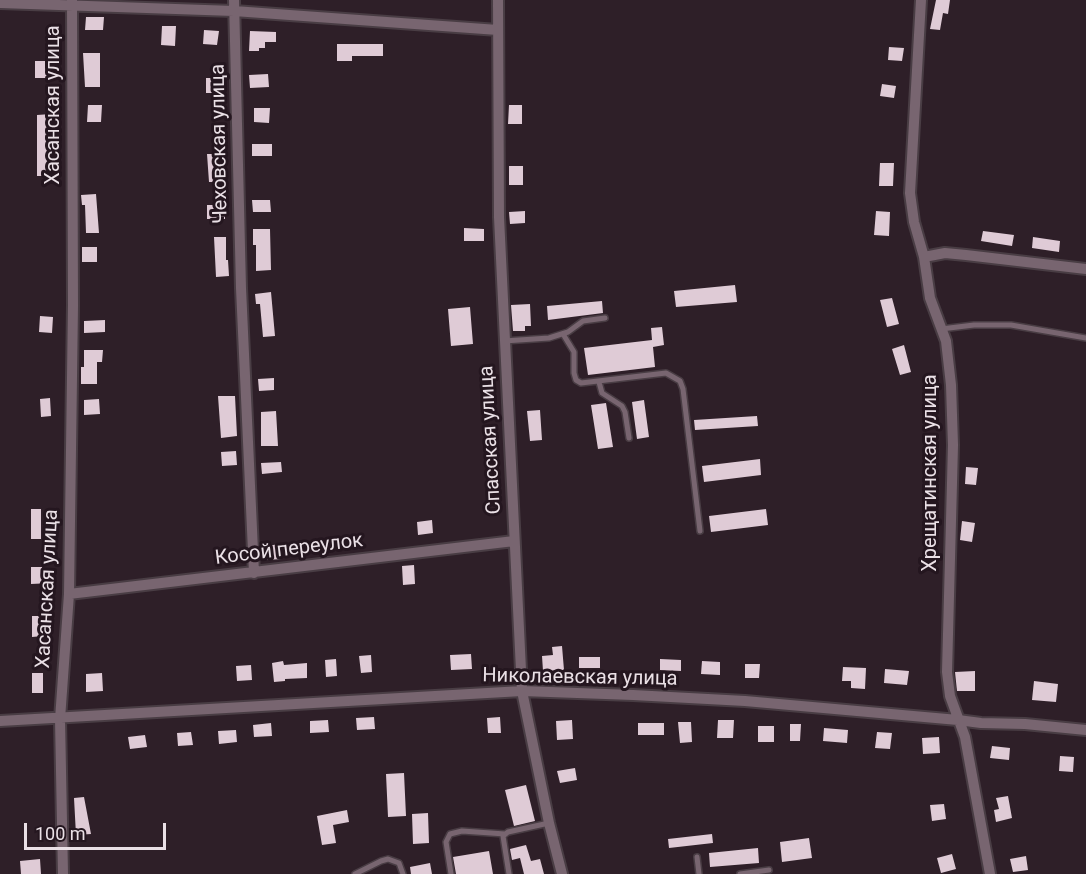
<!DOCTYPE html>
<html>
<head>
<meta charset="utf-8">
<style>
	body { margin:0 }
	#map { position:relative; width:1086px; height:874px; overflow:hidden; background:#2e1f28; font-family:Roboto,sans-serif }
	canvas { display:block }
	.scale { position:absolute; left:24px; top:823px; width:142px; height:27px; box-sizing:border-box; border:3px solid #eae0e6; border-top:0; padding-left:8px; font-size:18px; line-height:21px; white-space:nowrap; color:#eae0e6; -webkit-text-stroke:4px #24161f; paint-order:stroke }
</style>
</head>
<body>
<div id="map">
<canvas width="1086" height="874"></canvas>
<div class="scale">100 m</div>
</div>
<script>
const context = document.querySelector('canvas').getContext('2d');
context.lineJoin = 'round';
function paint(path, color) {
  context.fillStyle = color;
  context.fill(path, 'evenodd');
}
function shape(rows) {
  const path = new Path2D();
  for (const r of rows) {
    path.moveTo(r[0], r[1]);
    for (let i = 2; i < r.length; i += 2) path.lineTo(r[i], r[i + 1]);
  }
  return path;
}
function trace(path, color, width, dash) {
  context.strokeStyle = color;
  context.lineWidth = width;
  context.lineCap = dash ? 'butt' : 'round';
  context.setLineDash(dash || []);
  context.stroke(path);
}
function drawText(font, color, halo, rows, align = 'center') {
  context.font = font + ' Roboto,sans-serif';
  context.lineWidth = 6;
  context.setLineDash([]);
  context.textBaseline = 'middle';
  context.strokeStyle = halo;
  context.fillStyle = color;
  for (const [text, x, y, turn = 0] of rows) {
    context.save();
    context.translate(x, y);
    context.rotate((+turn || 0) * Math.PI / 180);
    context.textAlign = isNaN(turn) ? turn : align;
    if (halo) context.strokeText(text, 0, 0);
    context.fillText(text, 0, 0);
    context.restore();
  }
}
paint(shape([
	[936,0,950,0,948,14,943,13,940,30,930,29],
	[86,17,104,17,103,30,85,30],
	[162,26,176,26,175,46,161,45],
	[204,30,219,31,217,45,203,44],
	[250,31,276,32,276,42,265,42,265,48,259,48,259,51,249,51],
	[337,44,383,44,383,56,352,56,352,61,337,61],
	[889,47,904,48,902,61,888,60],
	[83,53,100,53,100,87,85,87],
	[35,61,50,61,50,78,35,78],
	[268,74,269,87,250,88,249,75],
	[206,78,218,78,218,93,206,93],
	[882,84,896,86,894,98,880,96],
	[88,105,102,105,101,122,87,122],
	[509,105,522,105,522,124,508,124],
	[254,108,270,108,269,123,254,122],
	[51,114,50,140,47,140,50,176,37,176,37,115],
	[252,144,272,144,272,156,252,156],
	[207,154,220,154,222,182,209,182],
	[880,163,894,163,893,186,879,186],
	[509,166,523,166,523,185,509,185],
	[96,194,99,233,86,233,85,205,82,205,81,195],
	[252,200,270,200,271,212,253,212],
	[207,205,225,205,225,219,207,219],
	[525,211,525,223,510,224,509,212],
	[876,211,890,212,889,236,874,235],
	[464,228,484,229,484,241,464,241],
	[253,229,270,229,271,270,256,271,256,245,253,245],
	[983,231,1014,235,1012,246,981,241],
	[214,237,226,237,226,260,228,260,229,276,216,277],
	[1033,237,1060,241,1059,252,1032,248],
	[82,247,97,247,97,262,82,262],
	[735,285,737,302,676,307,674,291],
	[271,292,275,336,263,337,260,304,256,304,255,294],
	[892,298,899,324,887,327,880,300],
	[602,301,603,313,548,320,547,306],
	[530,304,531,326,525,326,525,331,513,331,511,305],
	[470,307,473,344,451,346,448,309],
	[40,316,53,317,52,333,39,332],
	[105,320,105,332,84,333,84,321],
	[662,327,664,345,653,347,655,367,588,375,584,348,652,340,651,328],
	[904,345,911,372,900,375,892,349],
	[84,350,103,350,102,362,97,362,97,384,81,384,81,367,84,367],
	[274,378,274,390,259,391,258,379],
	[218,396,235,396,237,436,221,438],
	[50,398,51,416,41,417,40,399],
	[99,399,100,414,84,415,84,400],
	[644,400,649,437,637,439,632,402],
	[606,403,613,447,598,449,591,405],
	[540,410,542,440,530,441,527,411],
	[276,411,278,446,261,446,261,412],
	[757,416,758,426,695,430,694,420],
	[236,451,237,465,222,466,221,452],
	[760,459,761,475,704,482,702,466],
	[281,462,282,472,262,474,261,463],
	[966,467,978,468,976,485,965,484],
	[31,509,41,509,41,539,31,539],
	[766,509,768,525,711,532,709,516],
	[432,520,433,533,418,535,417,522],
	[962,521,975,523,972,542,960,540],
	[280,544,281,559,267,560,266,546],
	[414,565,415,584,403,585,402,566],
	[31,567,42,567,42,576,52,576,52,583,31,584],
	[32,616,43,616,43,636,32,637],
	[562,646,564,670,543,671,542,656,553,655,552,647],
	[471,654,472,669,451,670,450,655],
	[371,655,372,672,361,673,359,656],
	[579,657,600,657,600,668,579,668],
	[336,659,337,676,326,677,325,660],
	[660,659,681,660,681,671,660,670],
	[283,661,284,665,307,663,307,678,285,679,285,681,274,682,272,663],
	[702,661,720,662,720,675,701,674],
	[745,664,760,664,759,678,745,678],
	[251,665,252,680,237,681,236,666],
	[843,667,866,668,865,689,851,688,851,681,842,681],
	[885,669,909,671,907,685,884,683],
	[975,671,975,691,957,691,955,672],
	[32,673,43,673,43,693,32,693],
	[102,673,103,691,86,692,86,674],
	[1034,681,1058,684,1056,702,1032,700],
	[374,717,375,729,357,730,356,718],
	[500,717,501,733,488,733,487,718],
	[328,720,329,732,310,733,310,721],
	[572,720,573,739,557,740,556,721],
	[718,720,734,720,733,738,717,738],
	[678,722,691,722,692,742,680,743],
	[271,723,272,736,254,737,253,725],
	[638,723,664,723,664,735,638,735],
	[790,724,801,724,800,741,790,741],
	[758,726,774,726,774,742,758,742],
	[824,728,848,730,847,743,823,741],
	[236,730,237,742,219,744,218,731],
	[191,732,193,745,178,746,177,733],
	[877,732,892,733,890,749,875,748],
	[145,735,147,747,130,749,128,737],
	[939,737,940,753,923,754,922,738],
	[992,746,1010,748,1009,760,990,758],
	[1060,756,1074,757,1073,772,1059,771],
	[575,768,577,780,560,783,557,771],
	[404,773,406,816,388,817,386,774],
	[526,785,535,821,514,826,505,790],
	[1008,796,1012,818,996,822,994,810,999,809,996,798],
	[84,797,91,834,76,835,74,798],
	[944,804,946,819,932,821,930,805],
	[347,810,349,822,333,825,336,843,322,845,317,816],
	[428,813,429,843,413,844,412,814],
	[712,834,713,843,669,848,668,839],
	[809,838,812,858,782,862,780,842],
	[526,845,531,861,540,859,544,874,524,874,520,858,512,860,510,849],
	[758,848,759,863,710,867,709,853],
	[489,851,493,874,456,874,453,857],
	[952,854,956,869,941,873,937,858],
	[1026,856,1028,870,1013,872,1010,859],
	[40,859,41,874,21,874,20,861],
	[430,863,432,874,411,874,410,867]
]), '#dfcbd6');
const service = shape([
	[941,329,974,325,1011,325,1086,338],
	[563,334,574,352,574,373,576,380,581,383,666,373,680,381,683,389,700,531],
	[504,341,549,338,568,332,583,321,605,318],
	[599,382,602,393,622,406,625,412,629,438],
	[697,857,699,874],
	[355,874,381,861,388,859,399,863,403,874],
	[451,874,446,842,450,834,462,831,505,834],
	[509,874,503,836,508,832,549,823],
	[740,874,769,870]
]);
const minor = shape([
	[234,0,241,288,254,573],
	[498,0,499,217,522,691,549,823,562,874],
	[921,0,910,193,914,222,924,257,930,298,946,341,951,385,953,445,947,672,950,696,965,737,990,874],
	[0,3,234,11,498,30],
	[924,257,945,253,966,255,1086,269],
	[69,594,514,541],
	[0,721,522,691,633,695,745,701,958,720,981,723,1025,724,1086,730],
	[63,874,60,719,69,594,73,305,72,0]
]);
trace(service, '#493d44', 8);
trace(minor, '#493d44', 14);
trace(service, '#786570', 5);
trace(minor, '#786570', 10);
drawText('20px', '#eae0e6', '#24161f', [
	["Хасанская улица",54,105,-90],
	["Чеховская улица",220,144,-91],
	["Спасская улица",491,440,-93],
	["Хрещатинская улица",931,473,-90],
	["Косой переулок",289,550,-7],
	["Хасанская улица",48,589,-87],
	["Николаевская улица",580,678,1]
]);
</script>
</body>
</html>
